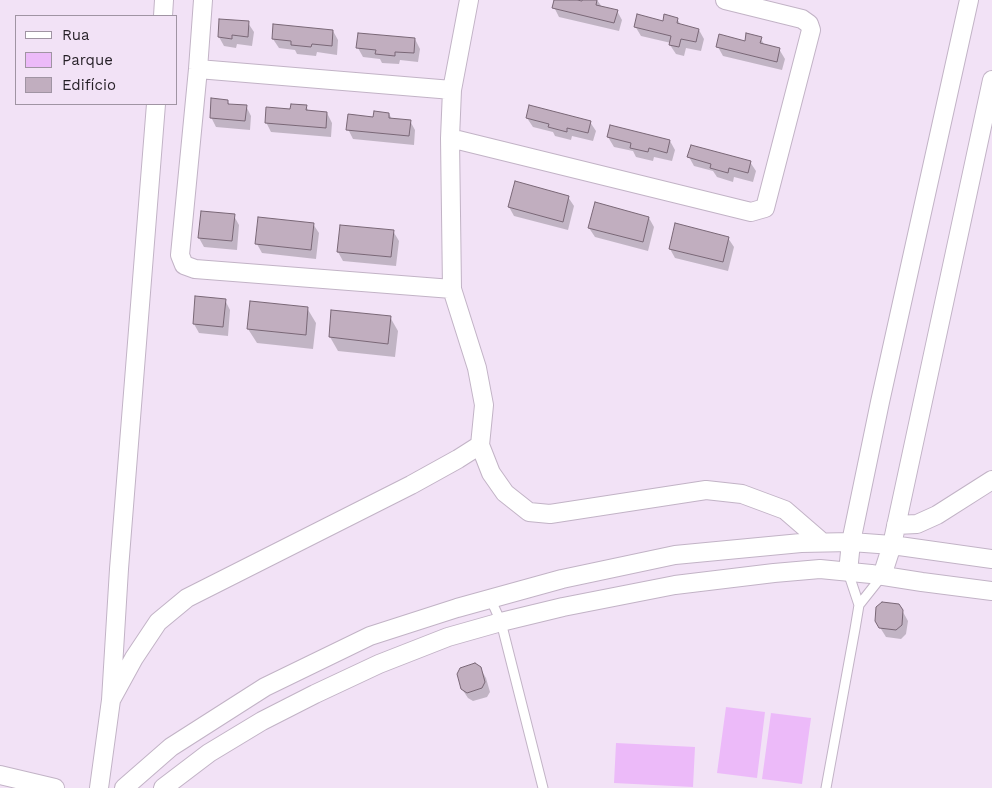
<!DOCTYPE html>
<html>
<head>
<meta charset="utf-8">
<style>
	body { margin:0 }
	#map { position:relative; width:992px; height:788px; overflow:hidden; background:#f2e2f6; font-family:"Work Sans",sans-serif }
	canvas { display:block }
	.legend { position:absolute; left:15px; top:15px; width:162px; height:90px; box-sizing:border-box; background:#f2e2f6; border:1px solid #a094a3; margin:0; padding:6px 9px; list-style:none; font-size:15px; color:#251f26 }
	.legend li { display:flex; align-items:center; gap:10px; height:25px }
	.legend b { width:25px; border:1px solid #a094a3 }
</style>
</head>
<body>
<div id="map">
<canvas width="992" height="788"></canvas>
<ul class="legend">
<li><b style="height:6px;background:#fff"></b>Rua</li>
<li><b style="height:14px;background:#ecbaf9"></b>Parque</li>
<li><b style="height:14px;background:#c1aebf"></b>Edifício</li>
</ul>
</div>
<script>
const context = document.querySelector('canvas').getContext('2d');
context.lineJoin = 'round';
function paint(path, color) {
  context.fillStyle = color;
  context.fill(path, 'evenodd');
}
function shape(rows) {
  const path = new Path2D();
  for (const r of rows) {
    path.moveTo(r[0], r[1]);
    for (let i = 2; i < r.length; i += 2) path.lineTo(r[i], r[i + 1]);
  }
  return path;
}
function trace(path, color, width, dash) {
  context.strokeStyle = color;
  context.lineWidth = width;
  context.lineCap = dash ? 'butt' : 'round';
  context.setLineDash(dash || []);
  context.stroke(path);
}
paint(shape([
	[726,707,765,712,757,778,717,773],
	[771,713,811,718,802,784,762,779],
	[616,743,695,747,693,787,614,783]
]), '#ecbaf9');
paint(shape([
	[555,0,572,0,582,3,583,0,597,0,602,7,617,11,622,20,619,31,559,17,554,7],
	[677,19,681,25,699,30,704,39,701,51,686,48,684,56,676,54,670,45,671,43,641,36,635,26],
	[220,20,248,23,254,32,252,46,237,44,236,48,224,46,219,37],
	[333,31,338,40,337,55,317,52,316,56,297,54,295,50,279,48,273,39],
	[415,39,420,49,418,62,400,60,399,64,382,63,380,59,363,57,358,48],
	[761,39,765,46,779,49,785,59,782,70,723,56,718,47],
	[227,101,230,105,246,106,251,116,250,130,216,127,211,117],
	[306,106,309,112,327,113,332,123,331,137,271,132,266,122,291,111],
	[389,114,392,119,410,121,415,130,414,145,353,139,348,129,374,118],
	[527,118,590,122,596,131,593,141,572,136,571,140,555,136,553,132,533,127],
	[608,137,670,141,675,150,672,161,654,157,653,161,636,157,633,151,614,147],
	[689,157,750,162,756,171,753,182,734,177,733,182,717,177,713,171,694,166],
	[568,197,574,206,568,230,514,216,509,207],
	[234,216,239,225,237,250,204,247,199,238],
	[649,218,654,227,648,251,595,237,589,228],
	[313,224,319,233,316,259,262,253,257,244],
	[393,231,399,241,396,266,343,261,338,252],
	[728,238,734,247,728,271,675,258,670,249],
	[225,300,230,310,228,336,199,333,194,324],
	[307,308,316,323,313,349,257,343,248,329],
	[333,311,390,317,398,331,395,357,338,351,330,337],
	[899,605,908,621,906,634,901,639,886,637,876,621],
	[480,668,486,678,490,692,487,697,473,701,468,698,462,689]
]), '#0003');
const building = shape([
	[554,0,577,0,582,1,582,0,597,0,596,5,618,10,614,23,552,8,554,0],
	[637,14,663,21,664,14,678,18,677,23,699,29,696,42,681,39,679,47,669,45,671,36,634,27,637,14],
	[219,19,249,21,248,37,232,35,232,39,218,37,219,19],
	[273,24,333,30,332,46,312,44,311,47,291,45,291,41,272,39,273,24],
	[358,33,415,38,414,53,395,52,395,56,375,54,376,50,356,48,358,33],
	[746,33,762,37,760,43,780,48,777,62,716,47,719,34,745,41,746,33],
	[211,98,228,100,228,104,247,105,245,121,210,118,211,98],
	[291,104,307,105,306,110,327,112,326,128,265,123,266,107,290,109,291,104],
	[529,105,591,121,588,133,567,128,567,132,548,127,549,124,526,118,529,105],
	[374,111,389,113,389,118,411,120,409,136,346,130,348,114,373,117,374,111],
	[610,125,670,140,667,153,649,148,648,152,630,148,631,143,607,137,610,125],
	[691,145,751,161,748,173,729,168,728,173,710,168,711,164,687,157,691,145],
	[515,181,569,196,563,222,508,207,515,181],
	[595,202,649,217,643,242,588,228,595,202],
	[201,211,235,214,232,241,198,238,201,211],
	[258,217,314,223,311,250,255,244,258,217],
	[675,223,729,237,723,262,669,249,675,223],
	[340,225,394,230,391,257,337,252,340,225],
	[195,296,226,299,223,327,193,324,195,296],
	[250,301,308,307,306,335,247,329,250,301],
	[331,310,391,316,388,344,329,337,331,310],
	[882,602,899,604,903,610,902,625,896,630,879,628,875,621,876,607,882,602],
	[475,663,481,667,485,682,482,688,467,693,461,689,457,674,460,668,475,663]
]);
paint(building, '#c1aebf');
trace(building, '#796776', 1);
const service = shape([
	[490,598,501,622,543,788],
	[859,605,882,576],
	[826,788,855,629,859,605,848,572]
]);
const minor = shape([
	[203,0,198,69,180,255,184,265,195,269,452,289],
	[163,16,164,0],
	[198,69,452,90],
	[450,138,751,212,765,208,811,30,809,24,802,19,725,0],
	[480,445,491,473,505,493,529,512,550,514,706,490,742,494,785,510,822,542],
	[896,525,917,524,937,515,992,480],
	[848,572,851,542,880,402,969,0],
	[882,576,892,545,992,80],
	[111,700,134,658,158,622,187,598,411,485,458,459,480,445,484,405,477,368,452,289,450,138,452,90,469,0],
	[0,775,55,788],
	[99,788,111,700,119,569,156,104],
	[124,788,171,747,265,687,370,636,457,608,562,579,675,555,801,543,851,542,892,545,992,559],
	[163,788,209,753,262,721,315,694,379,664,448,637,501,622,563,607,675,585,774,573,820,569,871,574,922,582,992,591]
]);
trace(service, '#c2b3c6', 11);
trace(minor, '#c2b3c6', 20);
trace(service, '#fff', 9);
trace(minor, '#fff', 18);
</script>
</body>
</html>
